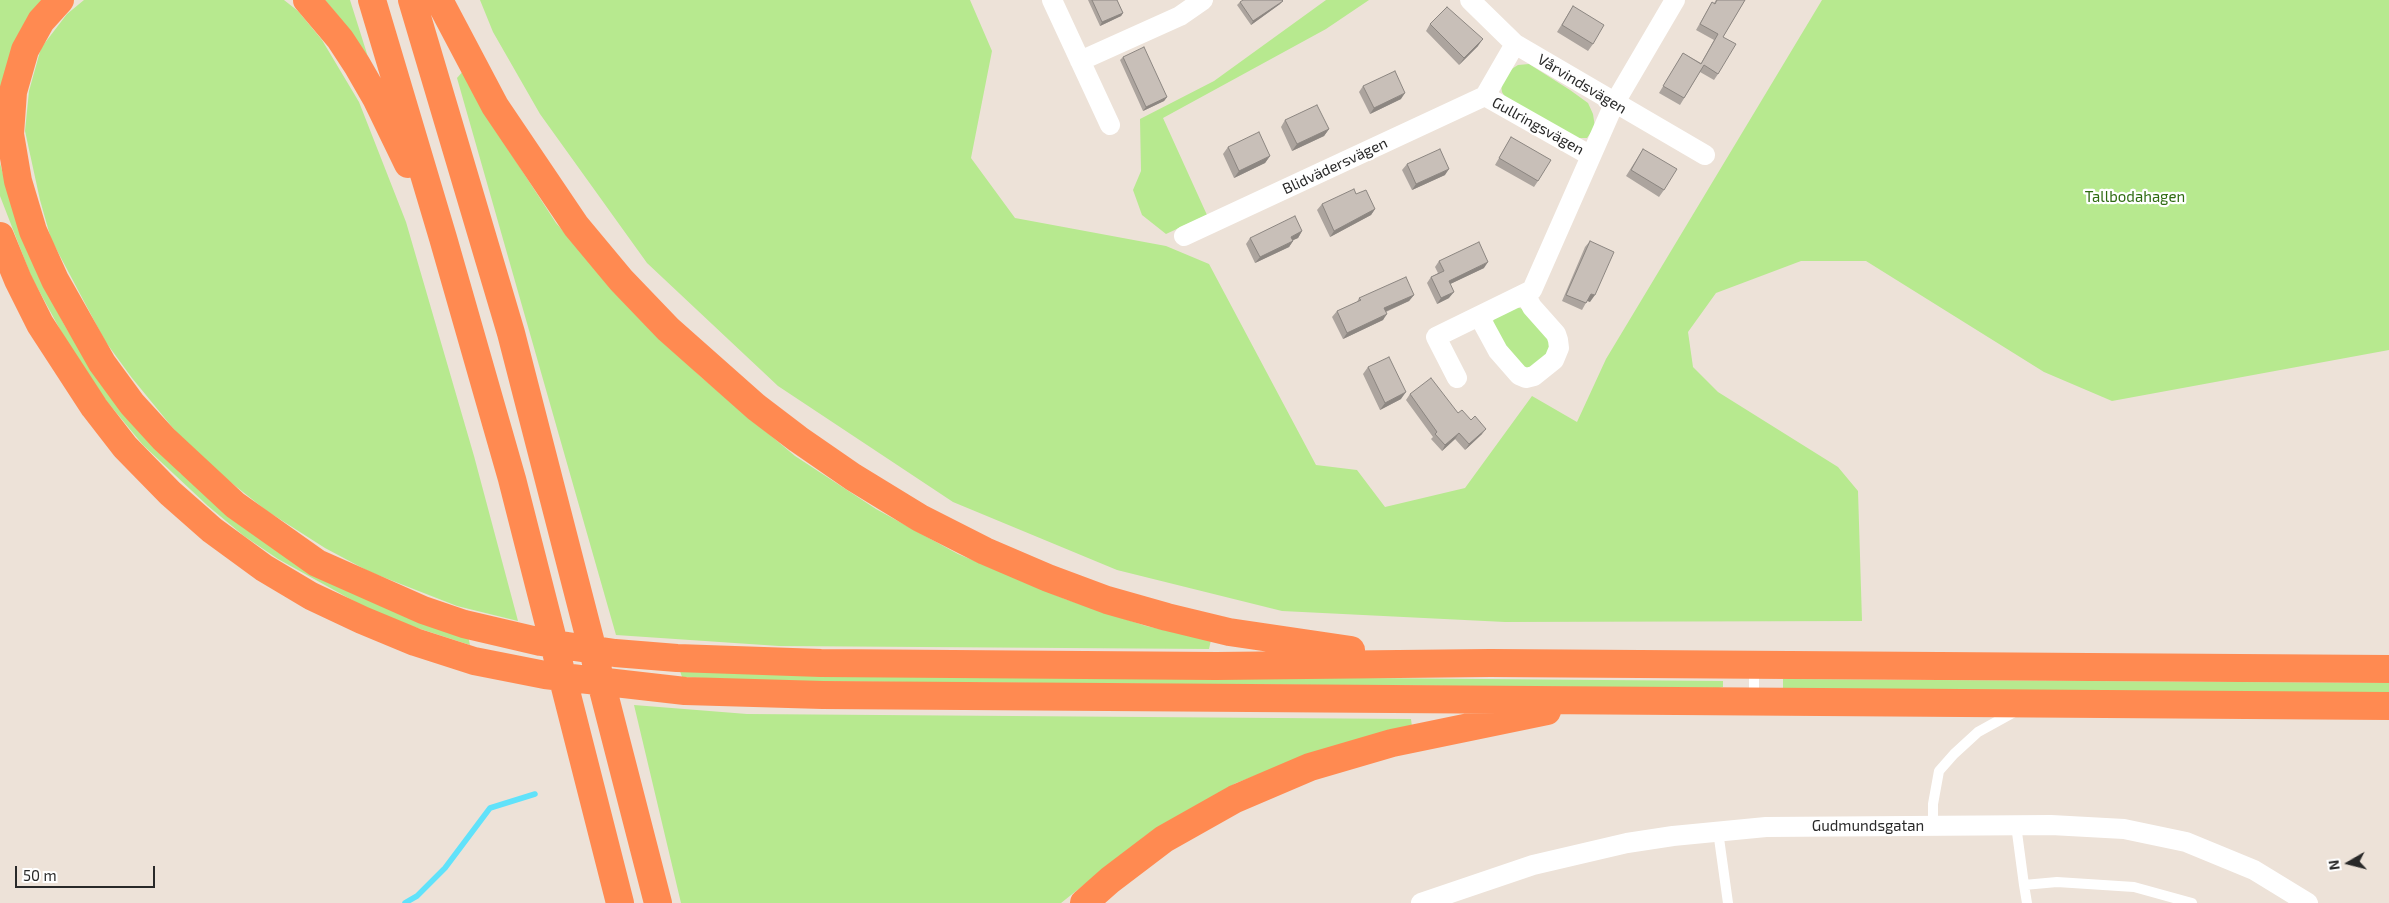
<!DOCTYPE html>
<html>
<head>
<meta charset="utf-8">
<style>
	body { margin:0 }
	#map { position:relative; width:2389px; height:903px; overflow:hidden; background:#ede2d8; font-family:"Exo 2",sans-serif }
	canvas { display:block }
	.north { position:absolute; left:2324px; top:838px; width:50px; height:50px; -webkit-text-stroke:4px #fff; paint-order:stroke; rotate:262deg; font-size:14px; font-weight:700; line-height:20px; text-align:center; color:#292929 }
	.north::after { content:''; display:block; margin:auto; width:18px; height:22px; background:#292929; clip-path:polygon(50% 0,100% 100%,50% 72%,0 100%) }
	.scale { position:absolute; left:15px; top:866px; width:140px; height:22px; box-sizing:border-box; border:2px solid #292929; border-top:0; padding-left:6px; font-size:15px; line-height:18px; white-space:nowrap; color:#292929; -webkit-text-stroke:4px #fff; paint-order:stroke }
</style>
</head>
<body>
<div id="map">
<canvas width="2389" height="903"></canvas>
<div class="north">N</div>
<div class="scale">50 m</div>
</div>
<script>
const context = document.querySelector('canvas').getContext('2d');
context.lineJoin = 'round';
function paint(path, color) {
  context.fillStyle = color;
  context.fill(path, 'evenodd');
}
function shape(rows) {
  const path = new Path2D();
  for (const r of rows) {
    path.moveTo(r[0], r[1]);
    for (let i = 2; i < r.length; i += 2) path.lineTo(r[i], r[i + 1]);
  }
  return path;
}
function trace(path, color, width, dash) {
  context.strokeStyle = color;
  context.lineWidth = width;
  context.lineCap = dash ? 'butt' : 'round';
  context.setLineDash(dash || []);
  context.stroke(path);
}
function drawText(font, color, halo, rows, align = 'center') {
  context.font = font + ' "Exo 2",sans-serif';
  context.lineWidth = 4.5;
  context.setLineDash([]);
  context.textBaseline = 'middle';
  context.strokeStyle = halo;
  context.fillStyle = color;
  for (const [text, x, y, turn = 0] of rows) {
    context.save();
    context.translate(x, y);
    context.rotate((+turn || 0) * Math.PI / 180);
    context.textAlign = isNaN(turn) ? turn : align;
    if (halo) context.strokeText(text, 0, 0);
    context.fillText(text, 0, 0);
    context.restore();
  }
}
paint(shape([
	[0,0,43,0,0,93],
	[84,0,284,0,298,11,322,40,359,102,406,222,474,456,518,621,457,606,370,572,325,548,267,511,224,477,177,433,132,378,105,341,51,239,40,200,25,131,29,91,41,48,67,14],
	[325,0,350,0,368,57,347,27],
	[480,0,970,0,992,51,971,158,1015,218,1166,246,1209,264,1316,465,1357,470,1385,507,1465,488,1532,396,1577,422,1606,359,1822,0,2389,0,2389,350,2112,401,2044,372,1866,261,1801,261,1716,293,1688,332,1693,367,1718,392,1838,467,1858,491,1862,621,1505,622,1282,611,1117,570,953,502,778,386,647,263,540,114,493,32],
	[1326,0,1369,0,1326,29,1163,118,1207,215,1166,234,1142,215,1133,190,1141,171,1140,119,1214,81],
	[1529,64,1570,90,1588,103,1593,114,1595,127,1587,138,1573,138,1508,102,1502,92,1501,85,1510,70,1518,65],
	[464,70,495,129,556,223,621,298,700,376,795,456,876,509,958,554,1065,599,1146,626,1211,640,1209,649,779,646,616,635,457,78],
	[0,163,11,204,37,273,65,326,80,350,180,473,468,636,470,645,402,623,361,605,278,559,244,536,208,506,143,445,100,393,75,357,31,276,0,196],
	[1516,307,1526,310,1548,330,1552,350,1529,369,1521,368,1504,349,1493,322,1494,318],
	[679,668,1126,676,1723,681,1723,687,1719,688,774,681,682,677],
	[1783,679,2389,683,2389,693,1783,689],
	[634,705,747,714,1411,719,1412,727,1325,750,1236,783,1148,834,1061,903,681,903]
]), '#b7e98f');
trace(shape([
	[405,903,417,896,445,868,490,808,535,794]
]), '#60e2fa', 5.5);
trace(shape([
	[1754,701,1754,666],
	[2016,825,2024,885],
	[1933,826,1933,804,1939,771,1954,754,1978,732,2016,711],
	[1718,831,1728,903],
	[2027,903,2024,885,2057,882,2134,887,2192,903]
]), '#fff', 10);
trace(shape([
	[1052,0,1110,125],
	[1470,0,1515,44,1705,155],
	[1080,61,1180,16,1203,0],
	[1485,96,1591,156],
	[1485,96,1515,44],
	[1184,236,1485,96],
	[1479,316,1498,351,1519,375,1526,378,1534,376,1554,360,1559,348,1558,340,1556,334,1532,307,1525,294],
	[1457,378,1436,337,1532,290,1614,104,1675,0],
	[1421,903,1533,865,1627,843,1673,836,1766,827,2051,825,2124,829,2186,842,2254,870,2308,903]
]), '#fff', 20);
trace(shape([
	[60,0,41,21,25,50,13,92,10,134,18,181,33,231,55,280,102,363,132,404,164,439,235,505,317,563,423,610,464,624,541,642,615,653,677,658,821,663,1216,666,1490,663,2389,669],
	[307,0,340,39,357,65,376,98,408,164],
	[372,0,443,238,512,479,620,903],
	[412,0,511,333,658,903],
	[439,0,495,106,576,226,621,280,668,329,756,407,798,439,853,477,920,518,985,551,1048,578,1107,600,1167,617,1229,632,1351,650],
	[0,236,18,280,40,324,94,407,125,447,170,493,212,530,264,568,311,596,362,620,415,642,474,661,545,675,685,691,823,695,2389,706],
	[1084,903,1110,880,1164,839,1235,799,1310,767,1392,743,1547,711]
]), '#ff8a51', 28);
paint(shape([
	[1088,0,1117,0,1123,13,1121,16,1100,26],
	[1716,0,1745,0,1723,37,1718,74,1714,80,1700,72,1680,105,1659,93,1683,53,1701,63,1714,40,1696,30,1712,2,1714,3],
	[1240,2,1280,4,1251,25,1237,5],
	[1573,6,1593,44,1588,51,1557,32],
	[1430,24,1478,46,1459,65,1426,31],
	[1123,57,1167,97,1164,101,1143,111,1120,60],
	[1363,86,1401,99,1370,114,1359,92],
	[1285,120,1329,129,1324,136,1292,151,1281,127],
	[1511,137,1538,181,1534,187,1495,165],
	[1228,147,1270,156,1265,163,1234,178,1223,154],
	[1643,149,1664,190,1659,197,1626,176],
	[1407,164,1445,175,1412,190,1402,170],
	[1356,194,1375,209,1371,215,1330,237,1317,210,1322,204],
	[1302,231,1298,238,1293,240,1293,241,1289,247,1255,263,1246,244,1250,238],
	[1590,241,1590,302,1587,301,1582,310,1562,301,1585,247],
	[1439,261,1484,268,1450,284,1449,298,1437,304,1427,283,1431,277,1438,273,1435,267],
	[1414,295,1409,301,1386,312,1383,320,1343,339,1332,317,1337,311,1357,302,1359,298],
	[1368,367,1401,399,1380,410,1363,374],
	[1410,394,1458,413,1482,434,1465,450,1455,439,1442,451,1431,439,1433,437,1406,400]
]), '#aca49e');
paint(shape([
	[1283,1,1280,4,1251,25,1253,21],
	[1123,13,1121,16,1100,26,1102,22],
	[1483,39,1478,46,1459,65,1464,58],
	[1405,93,1401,99,1370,114,1374,108],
	[1167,97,1164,101,1143,111,1146,107],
	[1329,129,1324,136,1292,151,1297,144],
	[1270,156,1265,163,1234,178,1239,171],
	[1449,169,1445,175,1412,190,1416,184],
	[1375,209,1371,215,1330,237,1334,231],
	[1302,231,1298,238,1287,243,1291,237],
	[1293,241,1289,247,1255,263,1260,257],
	[1488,262,1484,268,1444,287,1449,281],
	[1454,292,1449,298,1437,304,1441,298],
	[1591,294,1595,295,1590,302,1586,300],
	[1414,295,1409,301,1380,314,1384,308],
	[1387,314,1383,320,1343,339,1347,333],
	[1406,392,1401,399,1380,410,1385,403],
	[1486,429,1482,434,1465,450,1469,444],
	[1459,433,1455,439,1442,451,1445,445]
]), '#8c8681');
const building = shape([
	[1092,0,1117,0,1123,13,1102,22,1092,0],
	[1243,0,1282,0,1283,1,1253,21,1240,2,1243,0],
	[1717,0,1745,0,1723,37,1736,44,1718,74,1704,65,1684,98,1663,86,1683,53,1701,64,1718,34,1700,24,1712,2,1715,4,1717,0],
	[1573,6,1604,25,1593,44,1562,25,1573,6],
	[1447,7,1483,39,1464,58,1430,24,1447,7],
	[1144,47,1167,97,1146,107,1123,57,1144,47],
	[1395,71,1405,93,1374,108,1363,86,1395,71],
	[1317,105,1329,129,1297,144,1285,120,1317,105],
	[1259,132,1270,156,1239,171,1228,147,1259,132],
	[1511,137,1551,160,1538,181,1499,158,1511,137],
	[1440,149,1449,169,1416,184,1407,164,1440,149],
	[1643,149,1677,169,1664,190,1631,170,1643,149],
	[1354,189,1356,194,1366,190,1375,209,1334,231,1322,204,1354,189],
	[1295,216,1302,231,1291,237,1293,241,1260,257,1250,238,1295,216],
	[1590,241,1614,252,1595,295,1591,294,1586,303,1566,295,1590,241],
	[1479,242,1488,262,1449,281,1454,292,1441,298,1431,277,1444,271,1439,261,1479,242],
	[1406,277,1414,295,1384,308,1387,314,1347,333,1337,311,1361,300,1359,298,1406,277],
	[1389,357,1406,392,1385,403,1368,367,1389,357],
	[1431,378,1458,413,1462,410,1471,420,1475,416,1486,429,1469,444,1459,433,1445,445,1435,434,1437,432,1410,394,1431,378]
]);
paint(building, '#c8bfb8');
trace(building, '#8c8681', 1);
drawText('15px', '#292929', '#fff', [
	["Vårvindsvägen",1582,84,31],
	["Gullringsvägen",1538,126,29],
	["Blidvädersvägen",1335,166,-25],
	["Gudmundsgatan",1868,826]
]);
drawText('15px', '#2f6c12', '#fff', [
	["Tallbodahagen",2135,197]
]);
</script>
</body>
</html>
